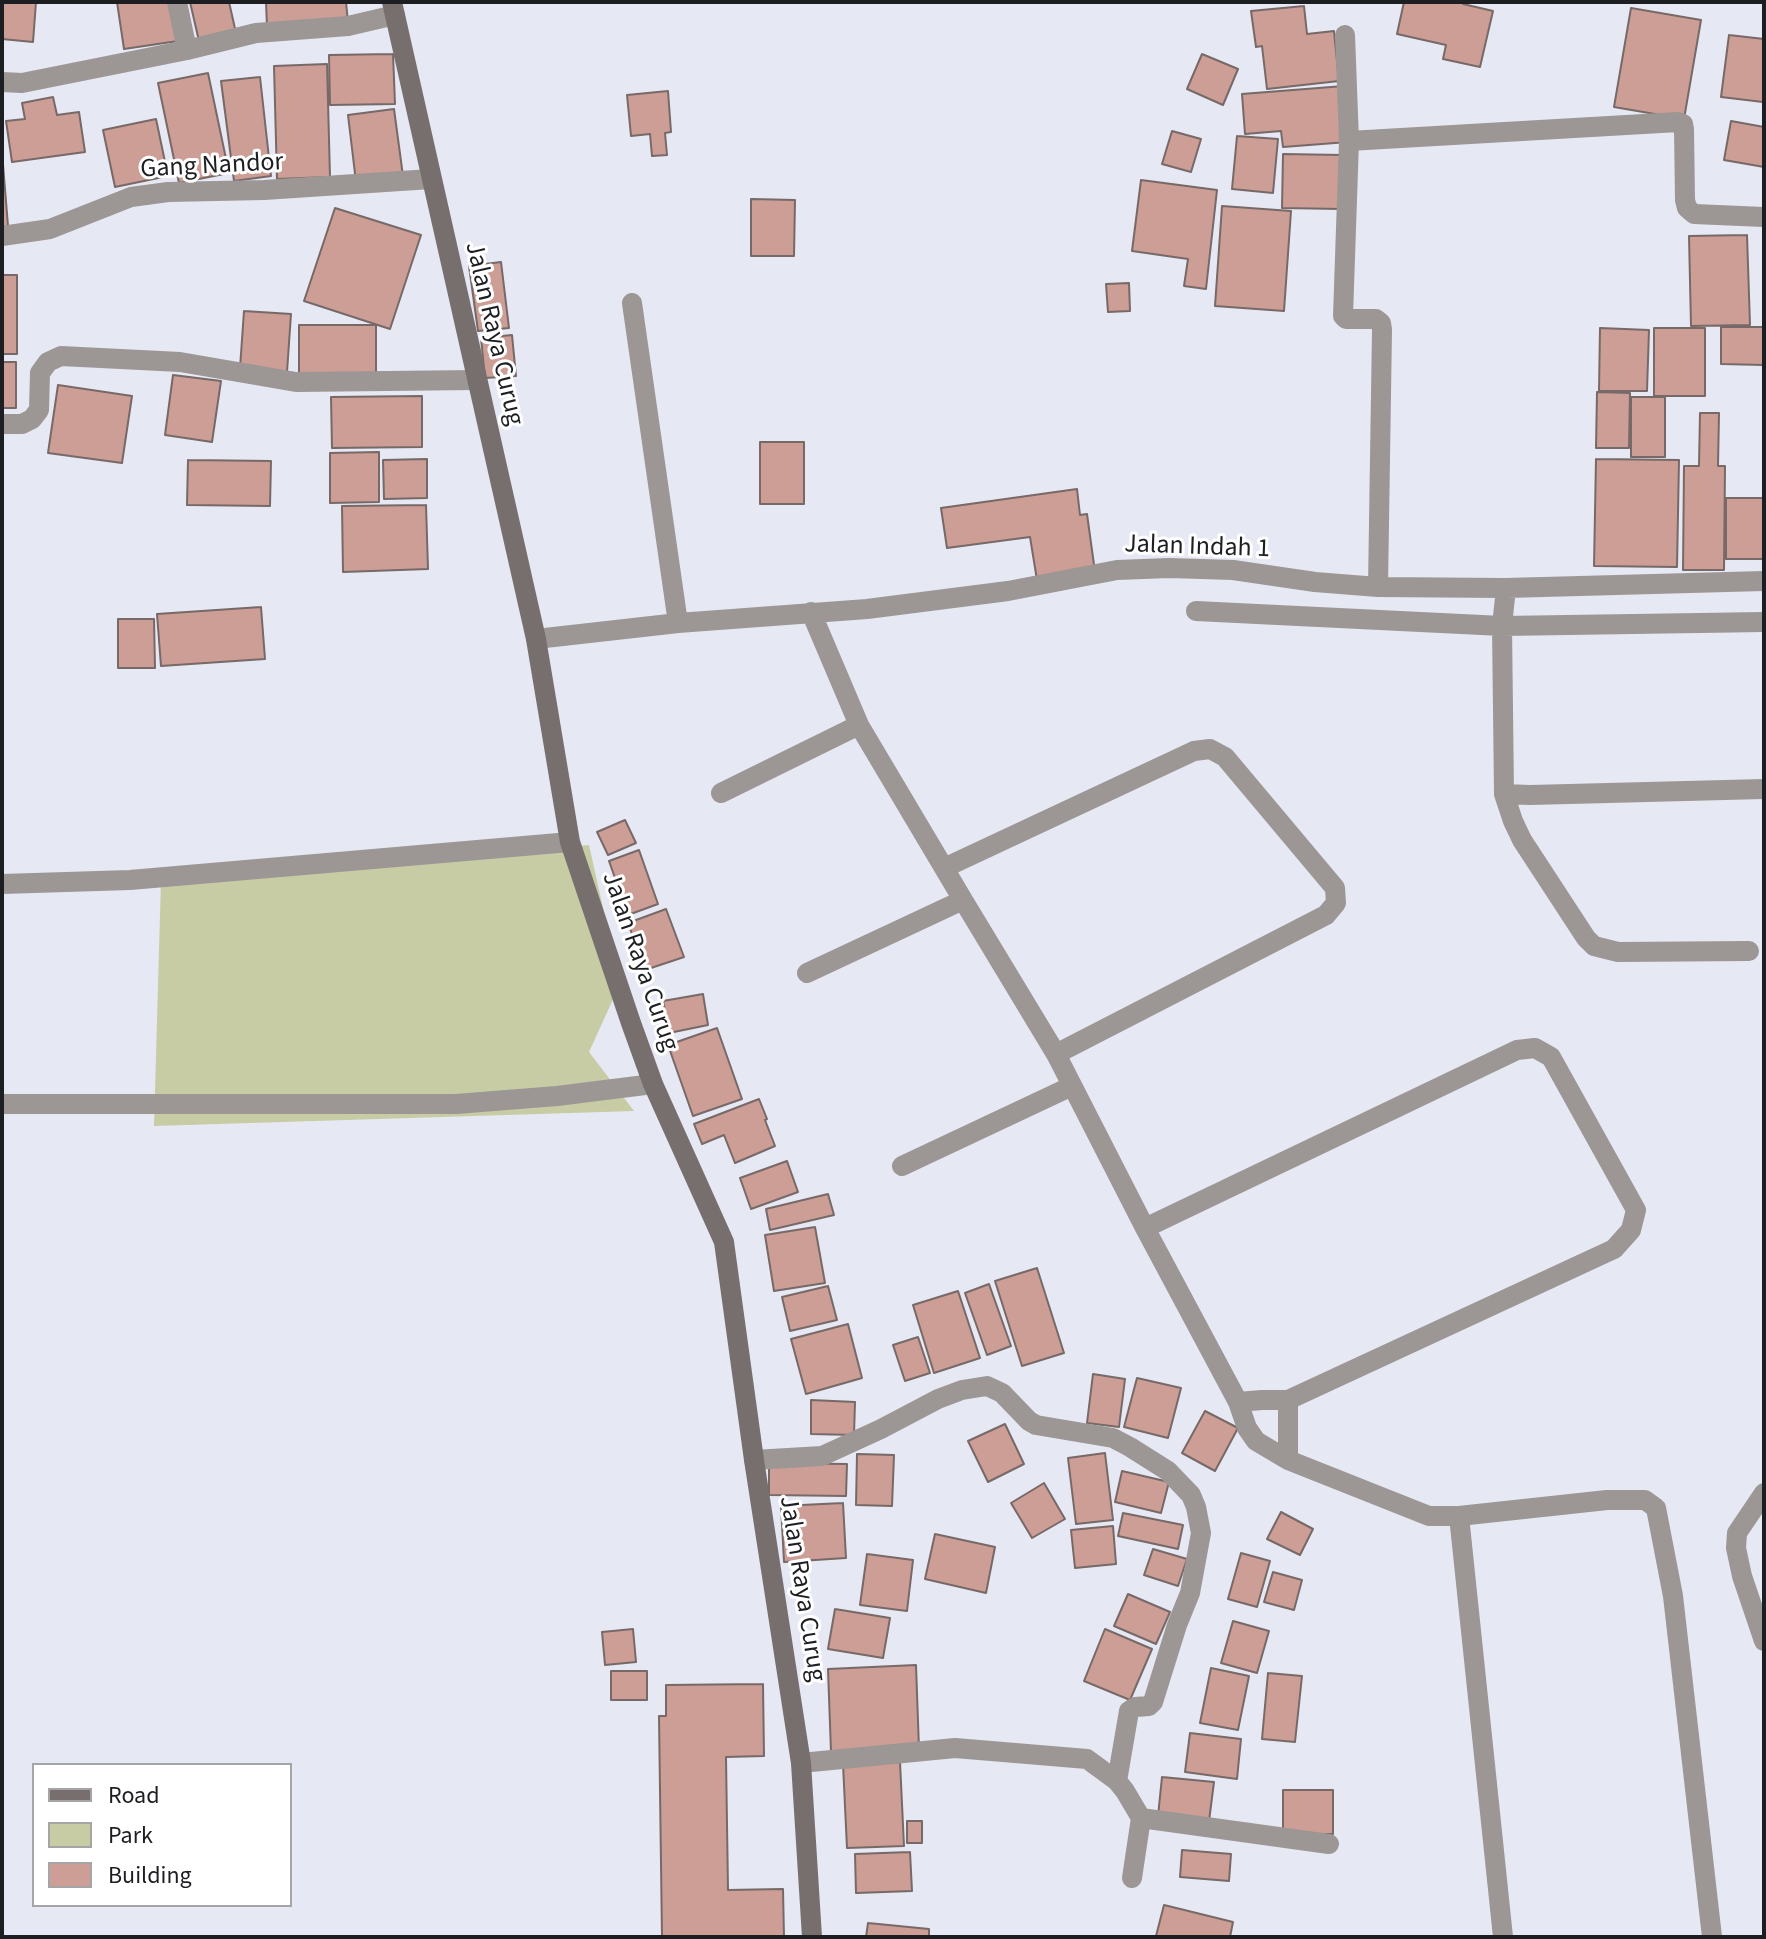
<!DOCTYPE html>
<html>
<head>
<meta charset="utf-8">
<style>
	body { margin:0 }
	#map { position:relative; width:1766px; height:1939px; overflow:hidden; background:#e6e8f4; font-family:"Source Sans 3",sans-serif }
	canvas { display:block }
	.frame { position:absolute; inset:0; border:4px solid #1d1e22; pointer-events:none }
	.legend { position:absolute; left:32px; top:1763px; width:260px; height:144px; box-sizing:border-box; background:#fff; border:2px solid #a5a5a7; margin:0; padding:10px 14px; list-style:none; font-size:24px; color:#1d1e22 }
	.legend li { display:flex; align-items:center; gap:16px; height:40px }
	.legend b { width:40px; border:2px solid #a5a5a7 }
</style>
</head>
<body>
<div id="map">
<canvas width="1766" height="1939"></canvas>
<div class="frame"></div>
<ul class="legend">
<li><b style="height:10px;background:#776f6d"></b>Road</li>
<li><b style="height:22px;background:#c7cca5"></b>Park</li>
<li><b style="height:22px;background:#cd9e95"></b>Building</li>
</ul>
</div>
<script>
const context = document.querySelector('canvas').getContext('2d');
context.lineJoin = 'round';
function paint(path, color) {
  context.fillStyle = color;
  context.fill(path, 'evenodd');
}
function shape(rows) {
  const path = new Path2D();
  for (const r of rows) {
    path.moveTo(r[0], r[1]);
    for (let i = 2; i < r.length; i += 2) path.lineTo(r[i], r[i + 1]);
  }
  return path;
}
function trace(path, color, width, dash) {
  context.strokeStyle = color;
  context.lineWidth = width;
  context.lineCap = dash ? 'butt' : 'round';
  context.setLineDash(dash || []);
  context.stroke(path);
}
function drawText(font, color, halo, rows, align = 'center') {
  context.font = font + ' "Source Sans 3",sans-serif';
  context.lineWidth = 6;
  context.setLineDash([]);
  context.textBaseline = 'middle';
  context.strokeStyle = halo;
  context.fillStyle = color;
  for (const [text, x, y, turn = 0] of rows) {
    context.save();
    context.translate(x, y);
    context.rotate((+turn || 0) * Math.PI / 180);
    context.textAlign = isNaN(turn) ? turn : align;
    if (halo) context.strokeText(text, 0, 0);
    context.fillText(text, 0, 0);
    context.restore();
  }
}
paint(shape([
	[589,845,620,984,589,1052,634,1111,154,1126,161,880]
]), '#c7cca5');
const building = shape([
	[2,2,36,2,33,42,2,39,2,2],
	[117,2,172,2,178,41,124,49,117,2],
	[190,2,229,2,236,33,199,41,190,2],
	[266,2,346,2,348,22,267,27,266,2],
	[1404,2,1464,2,1463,4,1493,11,1480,67,1443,59,1446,45,1397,34,1404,2],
	[1304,6,1307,34,1334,31,1339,81,1267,89,1262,46,1256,47,1251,11,1304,6],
	[1631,8,1701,20,1684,119,1614,107,1631,8],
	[1729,35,1764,39,1763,102,1721,97,1729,35],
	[393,54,395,104,330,105,329,55,393,54],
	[1202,54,1238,69,1223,105,1187,89,1202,54],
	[327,64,330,177,277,179,274,66,327,64],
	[208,73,229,173,179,183,158,83,208,73],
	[260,77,271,176,234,181,221,81,260,77],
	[1344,86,1348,142,1283,147,1281,131,1245,134,1242,94,1344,86],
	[668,91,671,132,665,133,667,155,652,156,650,134,631,136,627,95,668,91],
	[53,97,57,115,79,112,85,152,12,162,6,121,25,119,22,103,53,97],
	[394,109,403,176,356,182,348,115,394,109],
	[156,119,168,176,115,187,103,130,156,119],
	[1731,121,1764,127,1764,167,1724,160,1731,121],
	[1172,131,1201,139,1191,172,1162,164,1172,131],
	[1237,136,1278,139,1273,193,1232,189,1237,136],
	[2,152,8,226,2,227,2,152],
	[1283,154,1342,155,1341,209,1282,208,1283,154],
	[1141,180,1217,190,1206,289,1184,286,1188,259,1132,251,1141,180],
	[751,199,795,200,794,256,751,256,751,199],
	[1222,206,1291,211,1284,311,1215,306,1222,206],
	[335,208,421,235,390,329,304,301,335,208],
	[1747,235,1750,325,1691,326,1689,236,1747,235],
	[501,262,509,328,478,331,469,266,501,262],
	[2,275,17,275,17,354,2,354,2,275],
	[1129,283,1130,311,1108,312,1106,284,1129,283],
	[244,311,291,314,287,372,240,368,244,311],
	[299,325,376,325,376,378,299,379,299,325],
	[1721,327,1764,327,1764,365,1721,364,1721,327],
	[1600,328,1649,330,1647,391,1599,391,1600,328],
	[1654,328,1705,328,1705,396,1654,396,1654,328],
	[512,335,516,376,485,378,481,338,512,335],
	[2,362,16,362,16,408,2,408,2,362],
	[173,375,221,381,212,442,165,435,173,375],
	[58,385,132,396,122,463,48,453,58,385],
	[1597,392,1630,393,1629,448,1596,448,1597,392],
	[422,396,422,447,332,448,331,397,422,396],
	[1631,397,1665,397,1665,457,1631,457,1631,397],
	[1700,413,1719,413,1718,466,1725,466,1724,570,1683,570,1684,466,1699,466,1700,413],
	[760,442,804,442,804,504,760,504,760,442],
	[379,452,379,502,330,503,330,453,379,452],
	[427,459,427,498,384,499,383,460,427,459],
	[1596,459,1679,460,1677,567,1594,566,1596,459],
	[188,460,271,461,270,506,187,505,188,460],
	[1077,489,1080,515,1087,514,1095,572,1037,580,1030,537,947,548,941,508,1077,489],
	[1726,498,1764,498,1764,559,1726,559,1726,498],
	[426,505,428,569,343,572,342,506,426,505],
	[261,607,265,659,161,666,157,614,261,607],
	[118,619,154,619,155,668,118,668,118,619],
	[625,820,636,843,608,855,597,832,625,820],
	[639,850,658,904,628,915,609,861,639,850],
	[666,909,684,957,645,970,628,923,666,909],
	[703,994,708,1025,669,1033,663,1001,703,994],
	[717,1028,742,1099,693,1116,668,1045,717,1028],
	[759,1099,767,1119,765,1120,775,1146,735,1163,724,1135,702,1144,694,1124,759,1099],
	[787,1161,798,1192,751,1209,740,1178,787,1161],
	[828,1194,834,1215,770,1230,766,1209,828,1194],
	[815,1227,825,1283,774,1291,765,1235,815,1227],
	[1037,1268,1064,1353,1022,1366,995,1281,1037,1268],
	[989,1284,1011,1346,987,1355,965,1293,989,1284],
	[828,1286,837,1320,790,1331,782,1297,828,1286],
	[958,1291,980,1358,934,1373,913,1305,958,1291],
	[848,1324,862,1378,806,1394,791,1339,848,1324],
	[918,1337,930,1373,905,1381,893,1345,918,1337],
	[1093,1374,1125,1379,1119,1427,1087,1423,1093,1374],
	[1137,1378,1181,1388,1168,1438,1124,1427,1137,1378],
	[811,1400,855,1402,854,1435,811,1434,811,1400],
	[1205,1411,1238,1428,1215,1471,1182,1453,1205,1411],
	[1005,1424,1024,1464,988,1482,968,1441,1005,1424],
	[1105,1453,1113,1520,1076,1524,1068,1458,1105,1453],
	[857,1454,894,1455,892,1506,856,1505,857,1454],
	[769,1463,847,1464,846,1496,769,1495,769,1463],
	[1122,1471,1169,1482,1161,1513,1115,1502,1122,1471],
	[1044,1483,1065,1519,1032,1538,1011,1503,1044,1483],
	[843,1503,846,1558,784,1562,781,1506,843,1503],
	[1281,1512,1313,1529,1300,1555,1267,1539,1281,1512],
	[1123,1513,1183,1525,1178,1549,1118,1536,1123,1513],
	[1113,1526,1116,1564,1075,1568,1071,1530,1113,1526],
	[935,1534,995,1547,986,1593,925,1579,935,1534],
	[1153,1549,1187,1559,1178,1586,1144,1575,1153,1549],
	[1241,1553,1270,1561,1257,1607,1228,1599,1241,1553],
	[867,1554,913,1560,907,1611,860,1605,867,1554],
	[1273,1572,1302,1580,1294,1610,1264,1602,1273,1572],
	[1128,1594,1170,1612,1156,1644,1114,1626,1128,1594],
	[835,1609,890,1618,883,1658,828,1649,835,1609],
	[1233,1621,1269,1631,1257,1673,1221,1663,1233,1621],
	[633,1629,636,1662,605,1665,602,1632,633,1629],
	[1105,1629,1152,1649,1130,1700,1084,1681,1105,1629],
	[916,1665,919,1749,831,1752,828,1669,916,1665],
	[1211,1668,1249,1676,1238,1730,1200,1723,1211,1668],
	[611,1671,647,1671,647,1700,611,1700,611,1671],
	[1268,1673,1302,1676,1295,1742,1262,1739,1268,1673],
	[763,1684,764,1756,726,1757,728,1890,783,1889,784,1937,662,1937,659,1716,666,1716,666,1685,763,1684],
	[1190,1733,1241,1739,1237,1779,1185,1772,1190,1733],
	[900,1762,904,1846,847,1848,843,1764,900,1762],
	[1162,1777,1214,1782,1209,1821,1158,1816,1162,1777],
	[1283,1790,1333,1790,1333,1834,1283,1834,1283,1790],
	[907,1821,922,1821,922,1843,907,1843,907,1821],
	[1182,1850,1231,1854,1229,1881,1180,1877,1182,1850],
	[910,1852,912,1891,856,1893,855,1854,910,1852],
	[1164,1905,1233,1922,1230,1937,1156,1936,1164,1905],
	[868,1923,929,1929,929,1937,866,1937,868,1923]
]);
paint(building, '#cd9e95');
trace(building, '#766967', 2);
trace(shape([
	[177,2,187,50],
	[1345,35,1349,141,1343,316,1346,319,1376,319,1381,323,1382,330,1378,587],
	[2,82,22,83,187,50,256,33,348,26,395,15],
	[1349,141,1678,122,1683,124,1684,129,1685,200,1687,208,1694,214,1764,217],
	[2,236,50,229,131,197,168,192,264,190,431,179],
	[632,303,678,623],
	[2,424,22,424,32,419,39,410,40,373,48,362,61,356,180,362,296,382,476,380],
	[1506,588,1502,626,1504,794,1530,795,1764,789],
	[1196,611,1502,626,1764,622],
	[811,612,859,725,963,900,1056,1054,1326,915,1336,903,1335,888,1225,757,1210,749,1194,751,944,868],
	[536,639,678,623,867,609,1008,591,1117,570,1169,568,1233,570,1315,582,1378,587,1506,588,1764,581],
	[721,793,859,725],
	[1504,794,1513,821,1522,840,1586,938,1594,946,1618,952,1749,951],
	[2,884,130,880,570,842],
	[807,973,963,900],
	[1056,1054,1145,1228,1238,1402,1262,1400,1288,1400,1614,1249,1631,1230,1636,1210,1551,1057,1535,1048,1517,1050,1145,1228],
	[2,1104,456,1104,557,1096,653,1084],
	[902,1166,1072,1086],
	[1238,1402,1247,1428,1256,1441,1288,1460,1429,1516,1459,1516,1607,1500,1645,1500,1656,1508,1673,1596,1712,1937],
	[754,1460,822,1456,881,1429,938,1399,962,1390,987,1386,1002,1393,1029,1421,1036,1425,1113,1438,1130,1447,1168,1471,1191,1495,1196,1507,1201,1533,1190,1593,1177,1625,1153,1702,1149,1706,1135,1707,1129,1711,1117,1781],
	[1288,1460,1288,1400],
	[1764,1493,1737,1533,1736,1548,1742,1576,1764,1641],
	[1459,1516,1503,1937],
	[801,1763,955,1748,1087,1759,1117,1781,1125,1791,1141,1818,1329,1844],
	[1132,1878,1141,1818]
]), '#9c9695', 20);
trace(shape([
	[392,2,536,639,570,842,631,1023,653,1084,724,1242,754,1460,801,1763,812,1937]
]), '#776f6d', 20);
drawText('26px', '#1d1e22', '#fff', [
	["Gang Nandor",212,167,-3],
	["Jalan Raya Curug",493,334,77],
	["Jalan Indah 1",1197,548,2],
	["Jalan Raya Curug",639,962,71],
	["Jalan Raya Curug",801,1589,81]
]);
</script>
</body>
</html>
